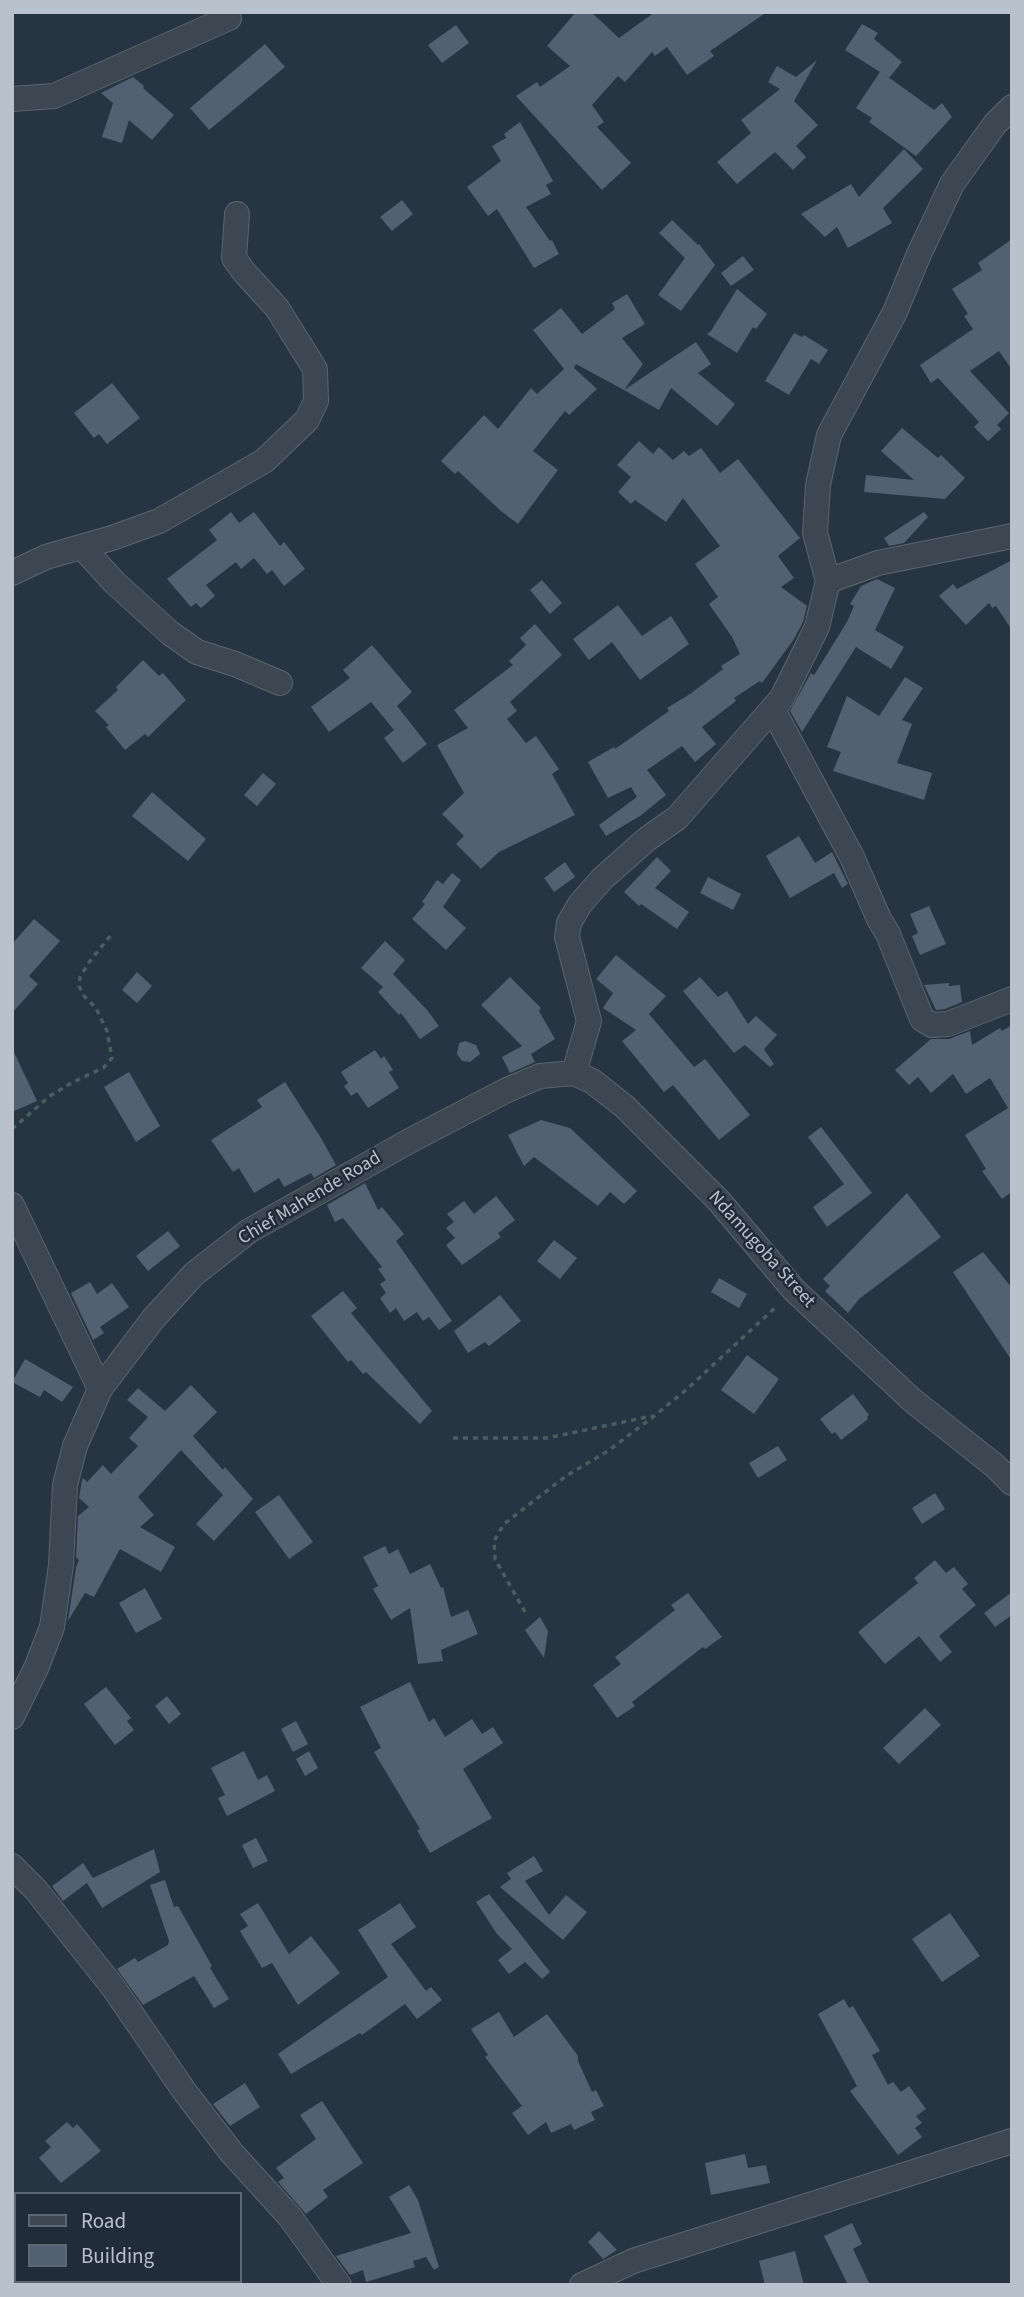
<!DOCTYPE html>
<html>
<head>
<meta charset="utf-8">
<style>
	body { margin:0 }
	#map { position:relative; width:1024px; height:2297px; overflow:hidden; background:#273542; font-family:"Source Sans 3",sans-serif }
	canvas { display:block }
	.frame { position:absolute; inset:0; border:14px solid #b9c2cc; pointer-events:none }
	.legend { position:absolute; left:14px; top:2192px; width:228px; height:91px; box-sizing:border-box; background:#202c37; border:2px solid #5d6873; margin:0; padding:9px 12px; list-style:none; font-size:21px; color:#b9c2cc }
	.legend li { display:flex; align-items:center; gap:14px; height:35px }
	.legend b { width:35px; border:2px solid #5d6873 }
</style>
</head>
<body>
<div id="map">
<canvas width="1024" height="2297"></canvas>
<div class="frame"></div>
<ul class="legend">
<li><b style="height:9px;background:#3c4752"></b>Road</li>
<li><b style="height:19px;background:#53606f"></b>Building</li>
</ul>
</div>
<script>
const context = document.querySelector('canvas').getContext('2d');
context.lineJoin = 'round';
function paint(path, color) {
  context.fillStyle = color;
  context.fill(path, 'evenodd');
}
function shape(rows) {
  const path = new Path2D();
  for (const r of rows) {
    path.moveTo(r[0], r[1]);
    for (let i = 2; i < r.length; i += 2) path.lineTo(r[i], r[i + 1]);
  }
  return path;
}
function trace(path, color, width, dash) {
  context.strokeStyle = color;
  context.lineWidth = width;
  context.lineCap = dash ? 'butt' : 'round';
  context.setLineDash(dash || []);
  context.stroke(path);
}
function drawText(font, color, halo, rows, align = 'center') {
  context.font = font + ' "Source Sans 3",sans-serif';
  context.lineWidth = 5;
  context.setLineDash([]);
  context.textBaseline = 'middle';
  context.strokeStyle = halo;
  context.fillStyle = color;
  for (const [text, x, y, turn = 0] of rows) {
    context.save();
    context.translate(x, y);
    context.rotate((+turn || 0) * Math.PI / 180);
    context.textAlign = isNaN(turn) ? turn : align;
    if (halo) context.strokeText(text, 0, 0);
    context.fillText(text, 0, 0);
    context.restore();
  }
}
paint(shape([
	[576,12,591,12,619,38,655,12,767,12,710,51,714,56,687,75,667,47,655,56,652,52,625,82,618,76,592,105,604,122,597,127,631,163,602,190,516,96,537,82,540,87,570,66,547,46],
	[862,24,878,33,874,39,902,62,889,78,884,74,934,110,942,103,952,117,916,156,869,122,872,118,856,108,880,72,845,50],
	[456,25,469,43,442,63,428,45],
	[265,44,285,67,209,130,190,108],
	[817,60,794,101,818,125,796,146,806,157,793,170,775,152,737,184,717,162,751,133,741,120,780,89,768,82,777,66,796,77],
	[133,77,144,86,143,88,174,115,152,140,129,120,122,143,102,137,113,103,101,93],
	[520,122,553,181,546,185,551,194,526,207,550,241,552,240,559,254,534,268,497,209,488,216,467,187,501,161,492,146,506,138,504,134],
	[904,149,923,169,883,208,892,223,848,248,837,227,825,237,801,214,851,184,859,197],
	[402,200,413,214,392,231,380,217],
	[672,220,698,245,699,244,715,265,681,311,658,295,685,258,659,233],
	[1012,239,1012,370,999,351,970,371,1009,413,997,425,1001,429,988,441,974,427,979,422,938,378,931,383,920,365,973,329,964,316,968,314,952,289,982,270,978,263],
	[743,256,754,270,731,286,721,273],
	[737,289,767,314,756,329,753,327,737,353,707,334,711,331],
	[627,294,645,324,622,338,643,364,624,390,576,364,574,368,597,389,569,415,565,411,533,451,558,470,518,524,501,511,458,471,455,474,441,461,484,415,498,429,531,388,537,394,564,369,533,330,561,308,582,334,615,309,612,303],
	[794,333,802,337,804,335,828,350,819,364,811,359,789,395,765,381],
	[696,342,711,364,698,373,735,404,717,426,671,388,659,410,624,390],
	[112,383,140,418,107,444,99,434,94,438,74,413],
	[902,428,938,458,941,455,965,478,945,499,864,492,866,475,914,480,881,451],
	[639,441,653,454,659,447,673,460,684,451,689,456,701,448,720,473,738,459,800,538,778,556,794,578,781,587,807,606,803,622,794,639,762,683,760,681,734,698,736,701,702,727,716,744,695,762,682,746,647,770,666,795,640,816,606,836,599,825,637,797,631,787,608,798,588,762,614,747,615,749,669,711,667,708,690,694,723,669,721,666,740,654,732,637,709,604,718,597,695,564,720,546,683,498,666,522,635,500,631,504,618,492,631,477,617,465],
	[231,512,239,523,254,512,280,546,284,542,305,569,284,586,272,570,267,574,254,558,241,569,236,562,206,585,215,596,201,608,196,603,191,607,167,579,217,540,209,530],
	[924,512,928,517,904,543,889,546,884,538],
	[1012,560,1012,630,996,606,992,608,989,603,966,625,939,596,953,584,957,589],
	[877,579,895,588,875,630,904,647,891,669,856,647,802,732,790,711,811,673,814,675,847,622,854,606,850,604,861,586],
	[542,580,562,603,550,614,530,590],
	[618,605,642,636,671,616,689,644,640,680,612,642,589,660,573,639],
	[535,624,562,655,510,702,517,711,507,719,526,743,536,736,559,769,552,774,575,815,499,852,481,869,456,844,464,836,442,814,464,793,437,745,468,728,454,710,513,665,509,661,526,645,520,638],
	[372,645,412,692,397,706,427,744,403,763,384,738,394,730,371,702,329,732,311,707,350,678,343,670],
	[143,660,159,676,163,673,186,700,148,737,145,734,125,750,106,727,109,725,95,711,118,690,116,687],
	[905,677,923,688,902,720,912,724,897,763,932,773,924,800,833,771,841,752,827,747,847,696,879,716],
	[263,773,276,784,257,806,244,795],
	[152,792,206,839,188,861,132,816],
	[799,836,815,863,832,852,848,884,842,888,834,873,790,898,766,856],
	[657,857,671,871,655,888,689,912,677,929,641,904,639,906,624,892],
	[565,862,575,877,554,892,544,878],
	[452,873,461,880,443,907,466,928,446,950,412,919,425,904,422,902,437,880,443,884],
	[708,877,741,894,733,910,700,893],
	[929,906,946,944,920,955,912,936,918,933,910,914],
	[34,919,60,941,29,976,38,984,12,1013,12,944],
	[385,941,405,960,393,974,427,1010,439,1026,420,1039,401,1013,399,1015,378,992,383,987,361,968],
	[616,955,666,996,649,1014,694,1067,705,1059,750,1115,719,1140,673,1085,664,1092,622,1041,636,1030,603,1008,613,993,596,979],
	[137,972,152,986,137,1003,122,990],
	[510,977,541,1008,539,1011,555,1039,531,1054,535,1062,510,1073,502,1057,522,1046,481,1005],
	[700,977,718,997,727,991,748,1024,756,1016,777,1035,764,1049,774,1064,770,1067,745,1045,734,1053,683,991],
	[949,983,949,986,960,985,962,1002,945,1009,936,1010,924,985],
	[1012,1025,1012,1192,1002,1199,982,1171,986,1169,965,1135,1008,1108,990,1078,966,1094,953,1074,931,1093,918,1077,909,1085,895,1070,931,1039,949,1039,970,1031,972,1045,1000,1028,1002,1031],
	[465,1041,476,1045,480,1054,470,1062,462,1061,457,1054,459,1043],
	[12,1048,37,1101,12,1112],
	[375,1050,381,1059,384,1056,393,1070,389,1072,399,1088,368,1108,357,1092,351,1096,344,1086,348,1083,341,1072],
	[129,1072,160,1126,136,1142,104,1087],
	[285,1082,321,1138,336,1165,314,1178,311,1173,284,1187,279,1178,254,1193,239,1168,233,1172,211,1140,262,1107,257,1100],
	[541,1120,570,1128,637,1191,624,1204,610,1192,598,1206,534,1157,524,1166,508,1135],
	[821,1127,872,1193,827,1227,813,1207,844,1184,808,1137],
	[365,1183,378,1210,382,1207,404,1234,396,1241,452,1321,439,1330,429,1317,423,1321,417,1312,404,1321,396,1308,390,1313,380,1298,386,1293,380,1284,386,1280,378,1269,382,1267,343,1218,335,1222,327,1205],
	[907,1193,941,1237,859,1299,848,1313,825,1291,830,1286,823,1279],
	[496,1196,515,1220,498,1233,501,1237,462,1265,446,1245,455,1238,446,1228,454,1222,447,1214,464,1201,474,1214],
	[168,1231,180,1246,148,1271,136,1256],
	[554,1240,577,1258,560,1279,537,1261],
	[983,1252,1012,1288,1012,1361,953,1272],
	[719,1278,747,1294,739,1308,711,1292],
	[90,1282,97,1294,112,1283,129,1307,100,1327,104,1333,93,1340,71,1293],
	[343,1291,357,1308,351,1313,432,1411,420,1424,366,1372,363,1374,351,1360,348,1362,311,1316],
	[500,1295,521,1321,489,1346,485,1342,468,1353,454,1331],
	[747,1355,779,1379,754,1414,721,1390],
	[25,1359,73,1387,62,1402,44,1390,40,1397,12,1382],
	[191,1385,217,1412,193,1436,223,1470,225,1467,253,1499,214,1541,196,1524,223,1495,181,1450,138,1497,154,1515,140,1527,175,1547,161,1572,120,1549,94,1597,85,1593,68,1621,76,1567,79,1560,76,1557,78,1516,89,1507,79,1498,82,1480,83,1478,87,1482,103,1465,111,1474,138,1446,129,1438,148,1417,127,1400,138,1388,165,1411],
	[853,1394,869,1415,867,1417,868,1419,841,1440,835,1432,832,1434,820,1419],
	[778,1446,787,1460,758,1478,749,1463],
	[935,1493,945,1509,922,1524,912,1508],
	[279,1495,313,1542,289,1559,255,1512],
	[385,1546,389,1554,398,1549,410,1574,430,1564,441,1588,443,1587,451,1617,468,1610,478,1634,441,1650,443,1661,418,1664,410,1608,391,1620,373,1589,378,1586,363,1557],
	[935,1560,946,1573,954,1567,968,1584,962,1589,976,1605,939,1636,952,1652,940,1662,919,1636,885,1664,858,1632,918,1583,914,1578],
	[145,1588,162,1619,136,1633,119,1603],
	[1012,1592,1012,1615,995,1627,984,1613],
	[688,1593,722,1637,705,1649,703,1647,632,1702,635,1706,617,1718,593,1685,621,1664,615,1657,675,1610,671,1605],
	[540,1617,548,1631,544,1658,525,1630],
	[410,1682,429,1722,434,1718,445,1737,472,1719,482,1734,493,1727,503,1743,463,1769,492,1818,430,1853,417,1830,420,1829,374,1752,381,1748,360,1707],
	[106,1687,131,1718,127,1721,134,1730,115,1745,84,1704],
	[167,1696,181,1714,169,1724,155,1706],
	[925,1708,941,1725,899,1764,883,1748],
	[296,1721,308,1744,293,1752,281,1729],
	[244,1751,258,1780,267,1775,275,1791,227,1816,218,1798,225,1795,211,1768],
	[309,1751,318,1768,305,1776,296,1759],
	[256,1838,268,1861,253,1868,242,1845],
	[154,1849,160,1872,102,1908,87,1883,63,1901,52,1886,83,1863,93,1878],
	[534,1856,543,1871,525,1881,549,1915,566,1895,587,1912,563,1940,500,1887,511,1879,507,1873],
	[165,1880,174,1907,178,1906,212,1966,210,1968,229,1999,214,2008,194,1976,143,2005,117,1969,135,1958,138,1962,168,1945,169,1941,150,1885],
	[489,1894,550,1972,542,1979,525,1962,509,1974,498,1960,512,1949,497,1934,476,1902],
	[258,1903,289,1954,311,1936,340,1973,298,2005,272,1963,262,1968,240,1931,248,1926,240,1914],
	[400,1903,416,1927,391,1944,426,1991,431,1987,442,2000,417,2019,405,2004,362,2035,360,2033,291,2074,278,2054,388,1977,358,1930],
	[950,1913,980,1956,942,1982,912,1939],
	[844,1999,849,2008,853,2006,880,2051,872,2055,888,2085,893,2082,901,2092,909,2086,926,2109,916,2116,922,2123,915,2128,922,2137,898,2155,850,2091,857,2086,818,2014],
	[499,2012,514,2037,547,2014,578,2056,578,2061,592,2092,596,2090,604,2106,591,2112,595,2120,574,2130,571,2124,551,2133,546,2122,528,2135,512,2113,522,2106,485,2057,488,2055,471,2029],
	[245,2083,260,2107,230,2126,213,2104],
	[322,2101,363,2163,323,2190,328,2197,306,2214,278,2182,284,2178,276,2168,316,2139,300,2115],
	[67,2122,73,2128,77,2124,101,2151,61,2183,39,2158,51,2147,45,2141],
	[745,2154,748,2168,766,2165,770,2183,711,2195,705,2163],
	[409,2185,418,2200,439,2267,434,2270,426,2257,413,2261,415,2267,366,2282,363,2270,350,2275,336,2256,411,2233,389,2197],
	[852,2223,862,2244,853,2249,870,2285,848,2285,824,2236],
	[599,2231,617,2250,603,2259,588,2242],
	[795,2251,804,2285,765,2285,759,2261]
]), '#53606f');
const minor = shape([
	[12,99,54,96,229,18],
	[82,547,115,583,170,633,197,652,235,664,280,683],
	[12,573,46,557,112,538,159,521,264,461,307,420,316,401,315,369,277,308,244,272,234,258,237,214],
	[828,581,878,563,1012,536],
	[773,710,852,857,879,919,888,934,922,1019,932,1025,948,1024,1012,999],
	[574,1073,589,1021,567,937,569,923,580,904,602,879,647,839,677,818,782,698,817,627,828,581,815,533,818,485,829,435,895,312,919,254,952,184,995,124,1012,107],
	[12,1205,100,1389],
	[12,1717,37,1666,52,1627,61,1565,65,1485,75,1446,100,1389,153,1319,194,1274,249,1231,415,1138,507,1090,540,1076,574,1073,592,1081,624,1106,719,1201,794,1290,912,1400,995,1466,1012,1483],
	[12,1866,36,1890,113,1987,185,2092,231,2152,290,2217,339,2285],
	[582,2285,633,2261,1012,2141]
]);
trace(minor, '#5a656f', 26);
trace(shape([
	[12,1129,50,1096,71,1083,103,1068,112,1058,107,1031,96,1008,84,996,79,986,80,977,90,961,111,935],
	[453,1438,547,1438,652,1416],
	[525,1612,495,1559,494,1541,504,1524,566,1476,608,1451,654,1416,686,1390,777,1306]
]), '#485f60', 3.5, [5, 5]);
trace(minor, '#3c4752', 24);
drawText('19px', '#b9c2cc', '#202c37', [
	["Chief Mahende Road",310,1199,-31],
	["Ndamugoba Street",761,1250,48]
]);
</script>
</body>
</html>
